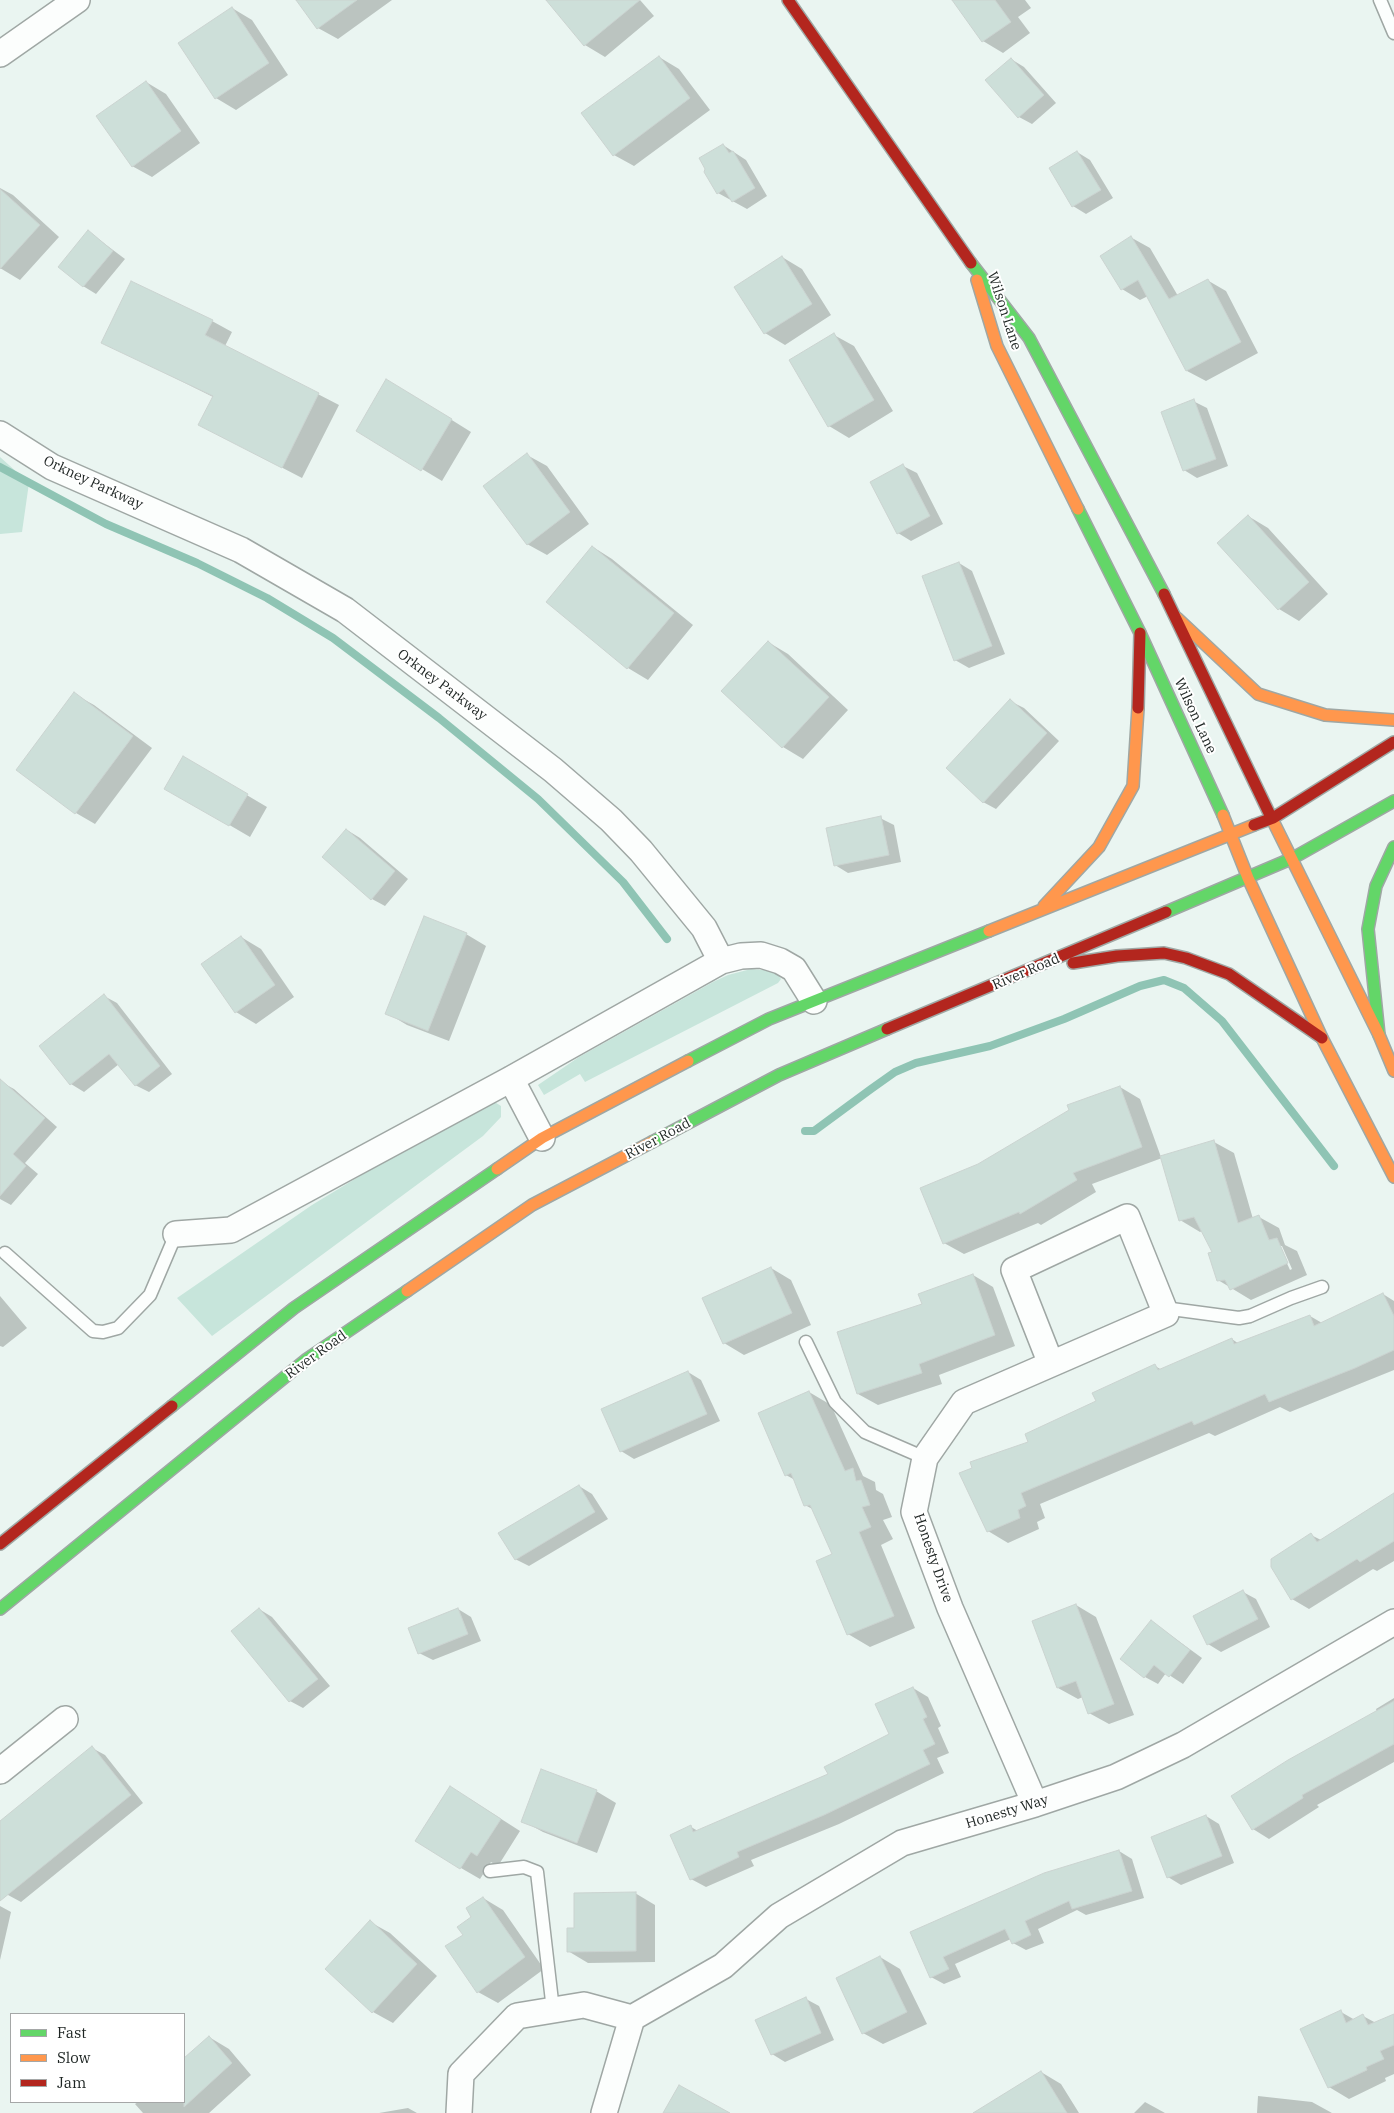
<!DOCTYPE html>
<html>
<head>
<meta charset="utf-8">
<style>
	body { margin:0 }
	#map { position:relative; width:1394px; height:2113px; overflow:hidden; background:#eaf5f1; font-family:"IBM Plex Serif",serif }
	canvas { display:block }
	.legend { position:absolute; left:10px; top:2013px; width:175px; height:90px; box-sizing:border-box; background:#fff; border:1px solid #a5a7a7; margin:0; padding:6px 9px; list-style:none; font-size:15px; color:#1d2422 }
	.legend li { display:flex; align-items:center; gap:10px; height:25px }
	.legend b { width:25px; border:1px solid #a5a7a7 }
</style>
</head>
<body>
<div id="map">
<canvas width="1394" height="2113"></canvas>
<ul class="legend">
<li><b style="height:6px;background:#63d668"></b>Fast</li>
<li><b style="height:6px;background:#ff974d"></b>Slow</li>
<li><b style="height:6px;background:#b3261e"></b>Jam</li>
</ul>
</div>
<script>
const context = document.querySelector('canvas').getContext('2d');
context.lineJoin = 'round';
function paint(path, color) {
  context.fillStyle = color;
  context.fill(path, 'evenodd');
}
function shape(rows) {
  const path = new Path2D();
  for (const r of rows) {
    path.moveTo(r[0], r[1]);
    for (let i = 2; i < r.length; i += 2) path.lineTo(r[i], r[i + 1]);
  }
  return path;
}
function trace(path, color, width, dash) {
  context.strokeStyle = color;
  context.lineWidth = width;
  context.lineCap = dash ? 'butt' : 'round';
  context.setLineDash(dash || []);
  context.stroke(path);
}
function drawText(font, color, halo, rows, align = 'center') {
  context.font = font + ' "IBM Plex Serif",serif';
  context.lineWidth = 4;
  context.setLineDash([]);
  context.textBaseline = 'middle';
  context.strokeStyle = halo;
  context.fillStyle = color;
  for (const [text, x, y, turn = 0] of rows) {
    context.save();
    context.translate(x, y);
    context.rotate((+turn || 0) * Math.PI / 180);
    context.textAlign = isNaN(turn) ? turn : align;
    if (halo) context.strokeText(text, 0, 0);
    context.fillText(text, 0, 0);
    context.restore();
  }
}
paint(shape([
	[0,457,29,483,22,532,0,534],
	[751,969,775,971,781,979,778,983,585,1082,580,1074,544,1095,538,1085,579,1057,713,982,728,975],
	[493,1101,501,1106,501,1117,483,1136,212,1336,177,1298,312,1205,383,1162]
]), '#c7e5db');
paint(shape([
	[298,0,392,0,338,39,318,28],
	[548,0,640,0,654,16,605,57,585,45],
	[953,0,1025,0,1031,8,1018,17,1030,33,1003,53,983,41],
	[232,8,252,20,288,75,236,110,216,98],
	[659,57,679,69,710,110,634,166,614,155],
	[1011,59,1024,67,1056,103,1032,124,1019,117],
	[146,82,166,94,200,143,152,177,132,166],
	[723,145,746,160,767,196,747,209,718,193],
	[1077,152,1090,160,1113,198,1086,214,1073,206,1051,168],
	[0,188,13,195,59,237,20,280,0,268],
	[89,232,125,259,96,294,83,286],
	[1132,238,1150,248,1178,296,1207,280,1226,291,1258,353,1206,381,1187,371,1148,296,1140,300,1122,289,1102,256],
	[782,257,802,269,831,315,785,345,765,333],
	[212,321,232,332,225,346,339,405,302,478,200,425,213,397,103,342],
	[834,335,854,346,893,411,849,438,829,426],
	[407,392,471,432,442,481,422,469],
	[1193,401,1207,408,1228,466,1197,478,1184,470],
	[527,455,547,466,589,524,547,555,527,544],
	[903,466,917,473,943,524,911,541,898,533],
	[1248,516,1268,528,1328,594,1299,621,1279,609,1219,543],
	[593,547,612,559,693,625,648,680,628,668,548,602],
	[959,563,972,571,1005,654,969,668,955,660],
	[768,642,788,654,848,710,803,759,783,747,723,691],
	[74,694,94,705,152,748,95,824,76,813],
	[1010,701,1024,708,1059,741,996,809,983,802],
	[184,758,267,807,250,837,166,788],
	[880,818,894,825,901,862,848,873,835,865],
	[347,830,360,838,408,879,385,906,372,899],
	[466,934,486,946,449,1041,407,1025,387,1013],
	[241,937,261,949,294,997,256,1024,236,1012,203,964],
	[104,996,117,1003,172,1074,149,1092,135,1085,119,1064,84,1092,71,1084],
	[1,1082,14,1089,57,1127,25,1163,38,1174,11,1205,0,1199],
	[1120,1087,1140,1099,1161,1157,1214,1142,1234,1153,1253,1219,1259,1217,1279,1228,1285,1245,1297,1251,1307,1275,1251,1300,1218,1280,1213,1252,1202,1231,1200,1232,1180,1220,1162,1158,1092,1184,1096,1192,1041,1225,1038,1223,964,1254,944,1243,979,1165],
	[1279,1246,1282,1246,1292,1269,1290,1270],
	[771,1268,791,1280,811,1325,744,1355,724,1343],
	[973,1275,993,1287,1015,1346,939,1375,942,1384,878,1405,858,1394,839,1333,924,1305],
	[1383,1294,1394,1301,1394,1370,1290,1412,1280,1407,1215,1436,1209,1433,1040,1504,1045,1518,1037,1522,1039,1529,1008,1543,988,1531,1030,1443,1155,1366,1162,1370,1232,1339,1239,1344,1310,1316,1322,1323],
	[0,1296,27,1328,3,1347,0,1346],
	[688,1372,701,1380,720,1421,634,1459,621,1451],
	[809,1392,831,1405,863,1476,875,1482,876,1490,883,1494,892,1517,883,1520,893,1539,881,1545,915,1628,870,1647,848,1634,834,1555,814,1510,805,1505,795,1480,786,1475],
	[579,1486,592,1494,608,1519,529,1566,515,1559],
	[1394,1495,1394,1561,1377,1571,1373,1569,1309,1609,1292,1599,1311,1535,1321,1540],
	[1243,1592,1256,1599,1270,1627,1221,1652,1208,1644],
	[1076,1605,1096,1617,1134,1715,1109,1724,1089,1713,1083,1697,1078,1699,1058,1688,1033,1622],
	[259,1609,272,1617,330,1686,303,1708,290,1701],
	[458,1609,471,1617,481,1641,433,1660,419,1653],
	[1151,1621,1202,1658,1183,1684,1166,1673,1158,1684,1145,1677],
	[913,1688,928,1697,941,1726,938,1728,949,1753,937,1758,944,1773,839,1824,751,1860,754,1866,706,1887,691,1879,691,1827,698,1831,829,1774,890,1735],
	[1394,1698,1394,1762,1317,1805,1319,1807,1269,1839,1253,1829,1377,1712,1376,1709],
	[92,1748,105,1755,143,1803,21,1902,8,1895,0,1885,0,1822],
	[596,1791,616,1803,597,1853,543,1832,523,1821],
	[470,1799,520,1831,498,1866,491,1862,480,1879,461,1868],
	[1206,1816,1219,1824,1234,1863,1181,1885,1168,1877],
	[1119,1851,1132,1859,1144,1898,1086,1915,1077,1910,1038,1929,1044,1943,1026,1950,1013,1943,1011,1939,955,1964,961,1977,944,1984,931,1977,912,1933],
	[635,1893,655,1905,655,1962,588,1963,568,1951,575,1929],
	[483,1898,503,1910,544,1969,498,2003,478,1992,464,1935],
	[0,1906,11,1912,0,1960],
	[370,1922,390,1933,437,1976,393,2023,373,2012],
	[880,1957,900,1969,927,2024,883,2044,863,2033],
	[806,1999,819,2006,834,2040,785,2062,772,2054],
	[1341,2012,1355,2020,1363,2016,1376,2023,1394,2016,1394,2074,1385,2078,1386,2081,1349,2099,1329,2087],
	[209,2037,229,2049,251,2075,209,2113,143,2113,135,2104,138,2102,184,2102,184,2060],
	[1041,2072,1061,2084,1079,2113,987,2113],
	[1258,2096,1312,2102,1332,2113,1257,2113],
	[1145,2102,1165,2113,1134,2113],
	[408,2108,417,2113,379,2113]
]), '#0003');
trace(shape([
	[0,467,106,524,197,563,267,598,333,638,439,718,538,799,623,882,667,939],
	[805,1131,814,1131,871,1089,895,1072,916,1063,990,1046,1064,1019,1140,986,1164,980,1184,988,1222,1021,1334,1166]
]), '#8fc4b4', 8);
const building = shape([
	[296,0,357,0,317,29,296,0],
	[546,0,640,0,584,46,546,0],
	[952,0,995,0,1011,22,982,42,952,0],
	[232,7,269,63,215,99,178,43,232,7],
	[659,56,690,98,613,156,581,113,659,56],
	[1011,58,1044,95,1018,118,985,80,1011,58],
	[146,81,181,131,132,167,96,116,146,81],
	[723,144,729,153,733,151,755,188,732,202,724,189,717,194,704,172,705,169,699,158,723,144],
	[1077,151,1101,190,1072,207,1049,168,1077,151],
	[0,189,40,225,0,269,0,189],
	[88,230,113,251,83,287,58,267,88,230],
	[1131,236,1169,299,1208,279,1241,342,1186,371,1138,280,1121,290,1100,256,1131,236],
	[782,256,812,304,764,334,734,287,782,256],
	[131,281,213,320,205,335,319,393,282,468,198,425,213,396,101,343,131,281],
	[834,333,874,400,828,427,789,360,834,333],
	[386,379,452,419,421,471,356,431,386,379],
	[1194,399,1216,459,1183,471,1161,412,1194,399],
	[527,453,570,512,527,545,483,486,527,453],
	[903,464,930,516,897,534,870,482,903,464],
	[1248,515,1309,582,1278,610,1217,543,1248,515],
	[592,546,674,613,627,669,546,602,592,546],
	[959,562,992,646,954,661,922,576,959,562],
	[768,641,829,697,782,748,721,691,768,641],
	[74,692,133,736,75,814,16,770,74,692],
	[1010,699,1047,733,983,803,946,768,1010,699],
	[183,756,248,794,229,826,164,789,183,756],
	[881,816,889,855,834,866,826,828,881,816],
	[346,829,395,871,371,900,322,857,346,829],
	[424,916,467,933,428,1031,385,1014,424,916],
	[241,936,275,985,235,1013,201,964,241,936],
	[104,994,160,1066,135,1086,109,1054,70,1085,39,1046,104,994],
	[0,1079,45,1118,13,1154,26,1166,0,1196,0,1079],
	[1120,1086,1142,1147,1073,1173,1077,1180,1020,1214,1019,1212,943,1244,920,1188,978,1164,1069,1110,1067,1105,1120,1086],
	[1214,1140,1238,1223,1259,1215,1269,1240,1277,1238,1288,1263,1230,1290,1225,1280,1217,1281,1208,1253,1212,1252,1194,1217,1179,1221,1160,1156,1214,1140],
	[771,1267,792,1313,723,1344,702,1298,771,1267],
	[973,1274,995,1335,919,1364,922,1373,857,1394,837,1332,922,1304,918,1294,973,1274],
	[1383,1293,1394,1316,1394,1350,1355,1368,1269,1402,1265,1394,1194,1425,1192,1421,1021,1493,1026,1506,1018,1510,1020,1518,987,1532,959,1473,972,1468,970,1462,1028,1442,1025,1434,1096,1401,1092,1393,1155,1364,1158,1370,1232,1338,1234,1344,1310,1315,1314,1326,1383,1293],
	[688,1371,707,1414,620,1452,601,1409,688,1371],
	[809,1391,845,1471,853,1468,856,1481,861,1480,870,1505,862,1507,871,1527,859,1532,894,1616,847,1635,816,1561,832,1554,810,1505,804,1506,791,1473,785,1476,758,1413,809,1391],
	[579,1485,595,1512,515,1560,498,1533,579,1485],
	[1394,1493,1394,1541,1360,1562,1357,1559,1291,1600,1271,1567,1271,1559,1311,1533,1317,1542,1394,1493],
	[1243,1590,1258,1619,1207,1645,1193,1616,1243,1590],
	[1076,1604,1114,1704,1088,1714,1076,1681,1057,1688,1032,1621,1076,1604],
	[259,1608,318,1679,289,1702,231,1631,259,1608],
	[458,1608,468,1634,418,1654,408,1628,458,1608],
	[1151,1620,1190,1650,1169,1677,1154,1665,1144,1678,1120,1659,1151,1620],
	[913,1687,927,1717,923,1719,935,1744,923,1750,930,1764,824,1815,737,1852,739,1857,690,1880,670,1835,691,1825,693,1832,828,1774,824,1767,889,1734,875,1704,913,1687],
	[1394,1701,1394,1744,1302,1795,1303,1798,1252,1830,1231,1796,1288,1760,1394,1701],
	[92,1746,131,1795,0,1901,0,1821,92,1746],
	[541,1769,597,1790,577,1843,521,1822,541,1769],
	[450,1786,501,1819,477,1856,471,1852,460,1869,415,1841,450,1786],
	[1206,1815,1222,1856,1167,1878,1151,1837,1206,1815],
	[1119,1850,1132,1891,1072,1909,1069,1901,1025,1921,1031,1935,1012,1944,1005,1929,943,1957,949,1969,930,1978,910,1932,1044,1873,1119,1850],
	[636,1892,636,1951,567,1952,567,1928,574,1928,574,1893,636,1892],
	[483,1897,525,1957,477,1993,445,1946,463,1935,457,1927,471,1917,466,1908,483,1897],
	[370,1920,417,1964,372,2013,325,1969,370,1920],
	[880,1956,907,2012,862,2034,836,1978,880,1956],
	[806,1997,821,2033,771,2055,755,2020,806,1997],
	[1341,2010,1346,2023,1363,2014,1368,2025,1394,2014,1394,2045,1380,2051,1384,2059,1366,2067,1367,2070,1328,2088,1300,2029,1341,2010],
	[209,2036,232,2063,184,2107,184,2058,209,2036],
	[1041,2071,1067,2113,973,2113,1041,2071],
	[679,2085,730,2113,663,2113,679,2085]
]);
paint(building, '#cddfd9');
trace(building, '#cbd3d0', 1);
const lane = shape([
	[1380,0,1394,33],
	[5,1253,93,1331,103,1332,118,1328,150,1295,176,1234],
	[1164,1308,1239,1318,1250,1316,1291,1298,1322,1287],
	[806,1342,835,1402,865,1432,925,1458],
	[490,1871,524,1867,537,1872,553,2010]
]);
const street = shape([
	[0,54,77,0],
	[0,434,52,467,241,550,345,610,553,770,611,820,641,851,704,928,721,961],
	[511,1079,542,1138],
	[176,1234,231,1230,511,1079,721,961,741,956,761,955,780,961,794,969,814,1001],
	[0,1771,65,1719],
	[1035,1804,950,1608,914,1512,925,1458,964,1402,1166,1314,1127,1217,1014,1270,1051,1364],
	[459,2113,461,2074,517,2016,584,2005,632,2018],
	[604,2113,632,2018,723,1966,779,1916,902,1843,1035,1804,1116,1777,1183,1745,1394,1622]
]);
const fast = shape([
	[971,263,1029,338,1164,594],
	[1078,509,1140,633,1223,815],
	[1166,912,1293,858,1394,801],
	[1379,1035,1368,929,1376,886,1394,847],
	[688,1061,769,1019,989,931],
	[652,1142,779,1075,887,1029],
	[172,1406,294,1308,497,1169],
	[0,1609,307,1359,407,1291]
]);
const slow = shape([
	[977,280,997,346,1078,509],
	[1177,618,1258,694,1325,715,1394,720],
	[1223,815,1248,878,1322,1038,1394,1177],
	[1270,815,1379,1035,1394,1071],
	[1044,906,1099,847,1133,786,1138,708],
	[989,931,1254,825],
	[497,1169,542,1138,688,1061],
	[407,1291,532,1205,652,1142]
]);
const jam = shape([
	[788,0,971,263],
	[1164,594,1270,815],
	[1138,708,1140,633],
	[1254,825,1273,818,1394,742],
	[1073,963,1117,956,1164,953,1186,958,1229,974,1322,1038],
	[887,1029,1166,912],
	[0,1544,172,1406]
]);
trace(lane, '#9fa7a4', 15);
trace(street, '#9fa7a4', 28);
trace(fast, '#9fa7a4', 14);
trace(slow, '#9fa7a4', 14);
trace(jam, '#9fa7a4', 14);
trace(lane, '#fcfefd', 12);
trace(street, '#fcfefd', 25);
trace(fast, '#63d668', 11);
trace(slow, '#ff974d', 11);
trace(jam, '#b3261e', 11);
drawText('14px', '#1d2422', '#fff', [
	["Wilson Lane",1004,311,72],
	["Orkney Parkway",93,483,25],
	["Orkney Parkway",442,685,37],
	["Wilson Lane",1195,716,65],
	["River Road",1026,972,-23],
	["River Road",658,1139,-28],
	["River Road",316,1355,-36],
	["Honesty Drive",933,1558,71],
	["Honesty Way",1007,1812,-17]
]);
</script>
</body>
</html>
